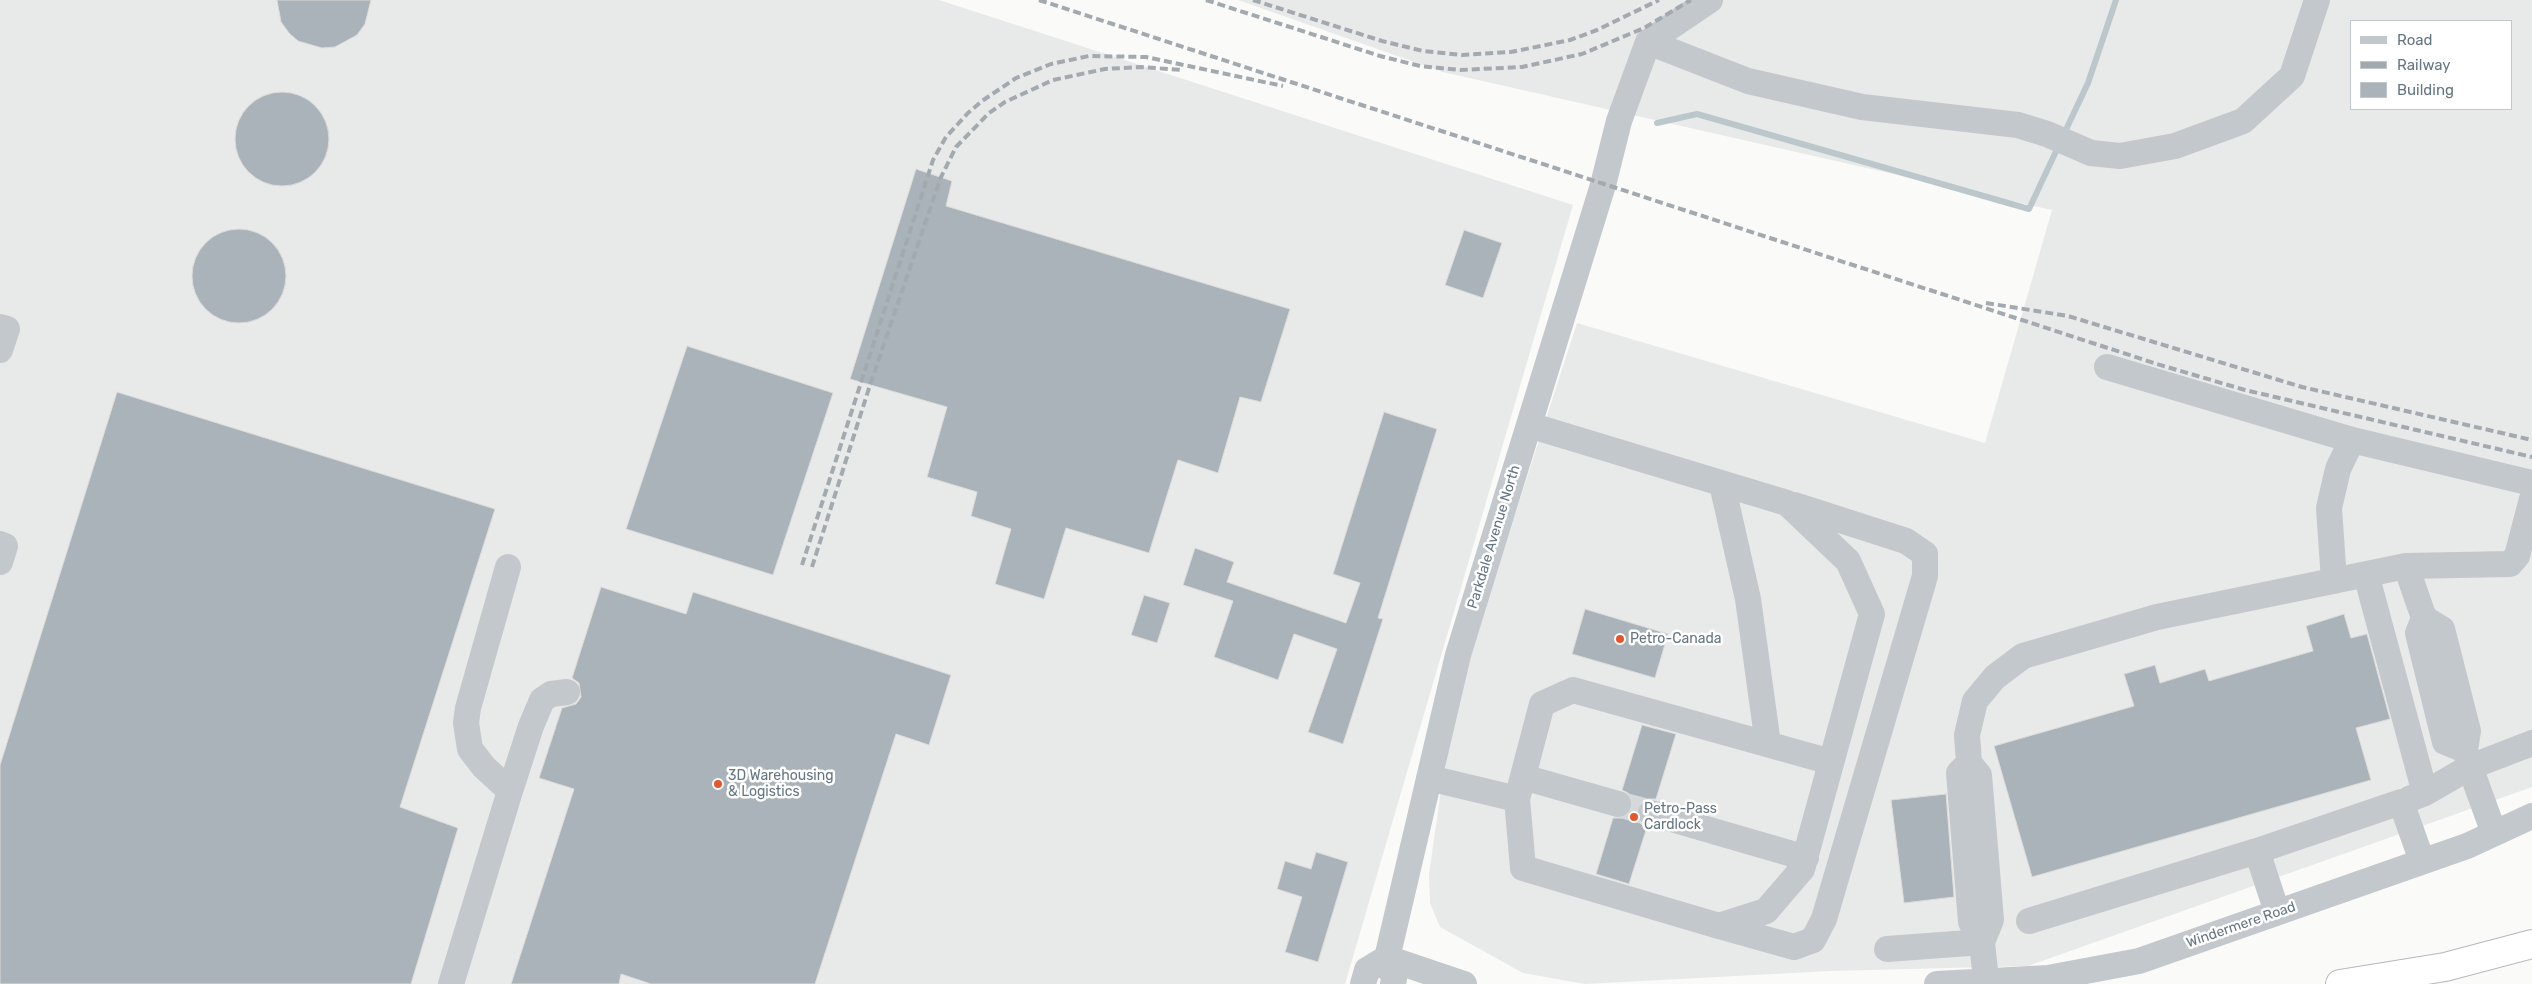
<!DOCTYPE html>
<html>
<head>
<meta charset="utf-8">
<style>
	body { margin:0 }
	#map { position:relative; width:2532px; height:984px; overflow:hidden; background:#fafaf8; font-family:Rubik,sans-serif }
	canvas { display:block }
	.legend { position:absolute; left:2350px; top:20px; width:162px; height:90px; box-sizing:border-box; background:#fff; border:1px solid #c1c8cd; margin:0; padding:6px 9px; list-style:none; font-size:15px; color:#657683 }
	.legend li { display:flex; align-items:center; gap:10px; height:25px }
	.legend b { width:25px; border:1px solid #c1c8cd }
</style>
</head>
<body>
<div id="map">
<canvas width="2532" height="984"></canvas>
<ul class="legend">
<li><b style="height:6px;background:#c3c8cc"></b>Road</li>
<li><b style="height:6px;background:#a2aab0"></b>Railway</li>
<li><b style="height:14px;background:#aab3b9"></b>Building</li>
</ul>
</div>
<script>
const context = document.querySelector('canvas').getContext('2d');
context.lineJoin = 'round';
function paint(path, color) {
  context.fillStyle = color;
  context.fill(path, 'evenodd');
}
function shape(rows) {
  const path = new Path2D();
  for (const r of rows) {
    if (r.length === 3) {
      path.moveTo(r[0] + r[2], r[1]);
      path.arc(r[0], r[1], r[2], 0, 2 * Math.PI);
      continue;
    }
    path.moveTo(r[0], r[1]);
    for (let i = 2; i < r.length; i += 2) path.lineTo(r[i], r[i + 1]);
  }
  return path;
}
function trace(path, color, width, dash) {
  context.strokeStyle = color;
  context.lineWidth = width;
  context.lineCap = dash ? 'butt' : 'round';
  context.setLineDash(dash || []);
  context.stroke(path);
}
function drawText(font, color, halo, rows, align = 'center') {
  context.font = font + ' Rubik,sans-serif';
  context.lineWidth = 5;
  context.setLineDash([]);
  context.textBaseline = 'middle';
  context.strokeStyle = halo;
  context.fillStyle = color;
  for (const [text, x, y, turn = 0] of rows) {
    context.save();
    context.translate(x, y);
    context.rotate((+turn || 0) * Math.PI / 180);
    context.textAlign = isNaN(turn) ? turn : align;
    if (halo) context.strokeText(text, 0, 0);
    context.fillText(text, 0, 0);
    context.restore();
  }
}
paint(shape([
	[0,0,939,0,1573,205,1345,984,0,984],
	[1238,0,2532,0,2532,787,2028,966,1830,971,1585,984,1523,973,1440,927,1430,903,1429,874,1450,727,1485,607,1577,323,1985,443,2052,210,1443,72],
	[2351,21,2511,21,2511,109,2351,109]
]), '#e8e9e9');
trace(shape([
	[1657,123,1697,114,2029,209,2059,145],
	[2063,136,2088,83,2116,0]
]), '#bbc7cb', 6);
const building = shape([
	[277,0,371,0,365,24,357,35,335,47,322,48,298,41,289,33,281,22,277,0],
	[282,139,47],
	[916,169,952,181,946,206,1290,309,1261,402,1240,397,1218,473,1178,460,1149,553,1066,528,1044,599,995,584,1011,529,971,516,977,492,927,477,947,407,850,379,916,169],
	[239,276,47],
	[1464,230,1502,243,1483,298,1445,285,1464,230],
	[687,346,833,393,773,575,626,529,687,346],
	[117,392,495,509,400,807,458,828,411,984,0,984,0,765,117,392],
	[1384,412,1437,429,1378,618,1383,619,1343,744,1308,732,1337,649,1294,634,1278,680,1214,657,1233,601,1183,585,1195,548,1234,562,1227,582,1346,623,1360,583,1333,574,1384,412],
	[601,587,686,614,693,592,951,675,929,745,896,734,815,984,651,984,621,974,619,984,511,984,574,789,539,778,562,708,576,704,581,697,579,683,572,678,601,587],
	[1144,595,1170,603,1157,643,1131,635,1144,595],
	[1585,609,1668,634,1655,678,1572,654,1585,609],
	[2344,614,2351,638,2367,634,2390,719,2356,728,2371,780,2032,877,1994,746,2134,706,2124,674,2155,665,2160,683,2205,669,2209,681,2313,651,2306,626,2344,614],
	[1642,725,1676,734,1656,799,1647,799,1637,808,1637,817,1641,824,1647,827,1629,884,1596,874,1613,818,1622,818,1632,809,1632,800,1628,793,1622,790,1642,725],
	[1946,794,1954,897,1904,903,1891,800,1946,794],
	[1316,852,1348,862,1318,962,1285,952,1302,897,1277,889,1285,861,1311,869,1316,852]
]);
paint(building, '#aab3b9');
trace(building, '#dcdcda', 1);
trace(shape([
	[1618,804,1651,813]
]), '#d5d9db', 26, [26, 13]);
const highway = shape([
	[2340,984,2445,967,2532,944]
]);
trace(highway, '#b4b9bd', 30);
trace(shape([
	[1648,42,1748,81,1862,107,2018,125,2047,134,2091,153,2120,156,2175,146,2243,121,2292,76,2317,0],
	[0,327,7,329,0,350],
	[2107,367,2352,440],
	[1722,484,1748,599,1768,744],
	[0,544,5,546,0,562],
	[2406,566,2510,564,2517,556,2532,499],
	[2366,574,2425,793],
	[2334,581,2329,508,2338,469,2352,440,2532,483],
	[2465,750,2445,742,2418,633,2424,618,2442,629,2468,731,2465,750,2470,767,2532,743],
	[1969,763,1959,773,1971,922,1982,942,1991,920,1979,775,1969,763,1967,735,1975,701,1995,677,2023,656,2157,617,2406,566,2424,618],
	[1523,777,1618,804],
	[1429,778,1517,799,1523,868,1719,926,1766,911,1802,869,1872,614,1848,561,1787,503,1529,425],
	[510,791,531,726,542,700,551,694,567,692],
	[1517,799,1542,704,1573,690,1831,762],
	[2409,799,2425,793,2470,767,2494,833],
	[1651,813,1806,858],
	[2257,851,2401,802,2422,861],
	[2029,921,2257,851,2277,912],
	[1719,926,1794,947,1813,940,1824,919,1925,576,1925,554,1906,541,1794,505],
	[1887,949,1982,942,1986,981],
	[1387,958,1464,984],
	[451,984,510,791,484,767,470,749,466,723,468,708,508,567],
	[1363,984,1367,970,1387,958],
	[1393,984,1394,979,1387,958,1458,655,1603,185,1619,121,1648,42,1710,0],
	[1937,984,2048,978,2139,961,2467,846,2532,816]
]), '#c3c8cc', 26);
trace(highway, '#fff', 28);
trace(shape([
	[1039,0,2157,364,2245,390,2532,457],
	[1206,0,1380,56,1420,66,1460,70,1522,67,1582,54,1644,28,1691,0],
	[1253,0,1382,41,1423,51,1462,55,1511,52,1570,40,1597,30,1659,0],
	[1986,303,2068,316,2302,387,2532,440],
	[802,565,933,160,946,137,968,113,982,101,1016,78,1051,64,1089,56,1146,57,1283,86],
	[812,567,870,385,941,177,956,147,989,113,1005,102,1053,80,1105,69,1141,67,1182,70]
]), '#a2aab0', 4, [8, 4]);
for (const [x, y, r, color] of [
	[1620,639,5,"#e4572e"],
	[718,784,5,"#e4572e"],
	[1634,817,5,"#e4572e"]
]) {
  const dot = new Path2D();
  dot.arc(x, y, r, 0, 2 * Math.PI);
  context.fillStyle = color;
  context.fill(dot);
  trace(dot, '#fff', 2);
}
drawText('14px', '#657683', '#fff', [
	["Parkdale Avenue North",1494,537,-73],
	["Windermere Road",2241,925,-19]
]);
drawText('14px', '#657683', '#fff', [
	["Petro-Canada",1630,639],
	["3D Warehousing",728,776],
	["& Logistics",728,792],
	["Petro-Pass",1644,809],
	["Cardlock",1644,825]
], 'left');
</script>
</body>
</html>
